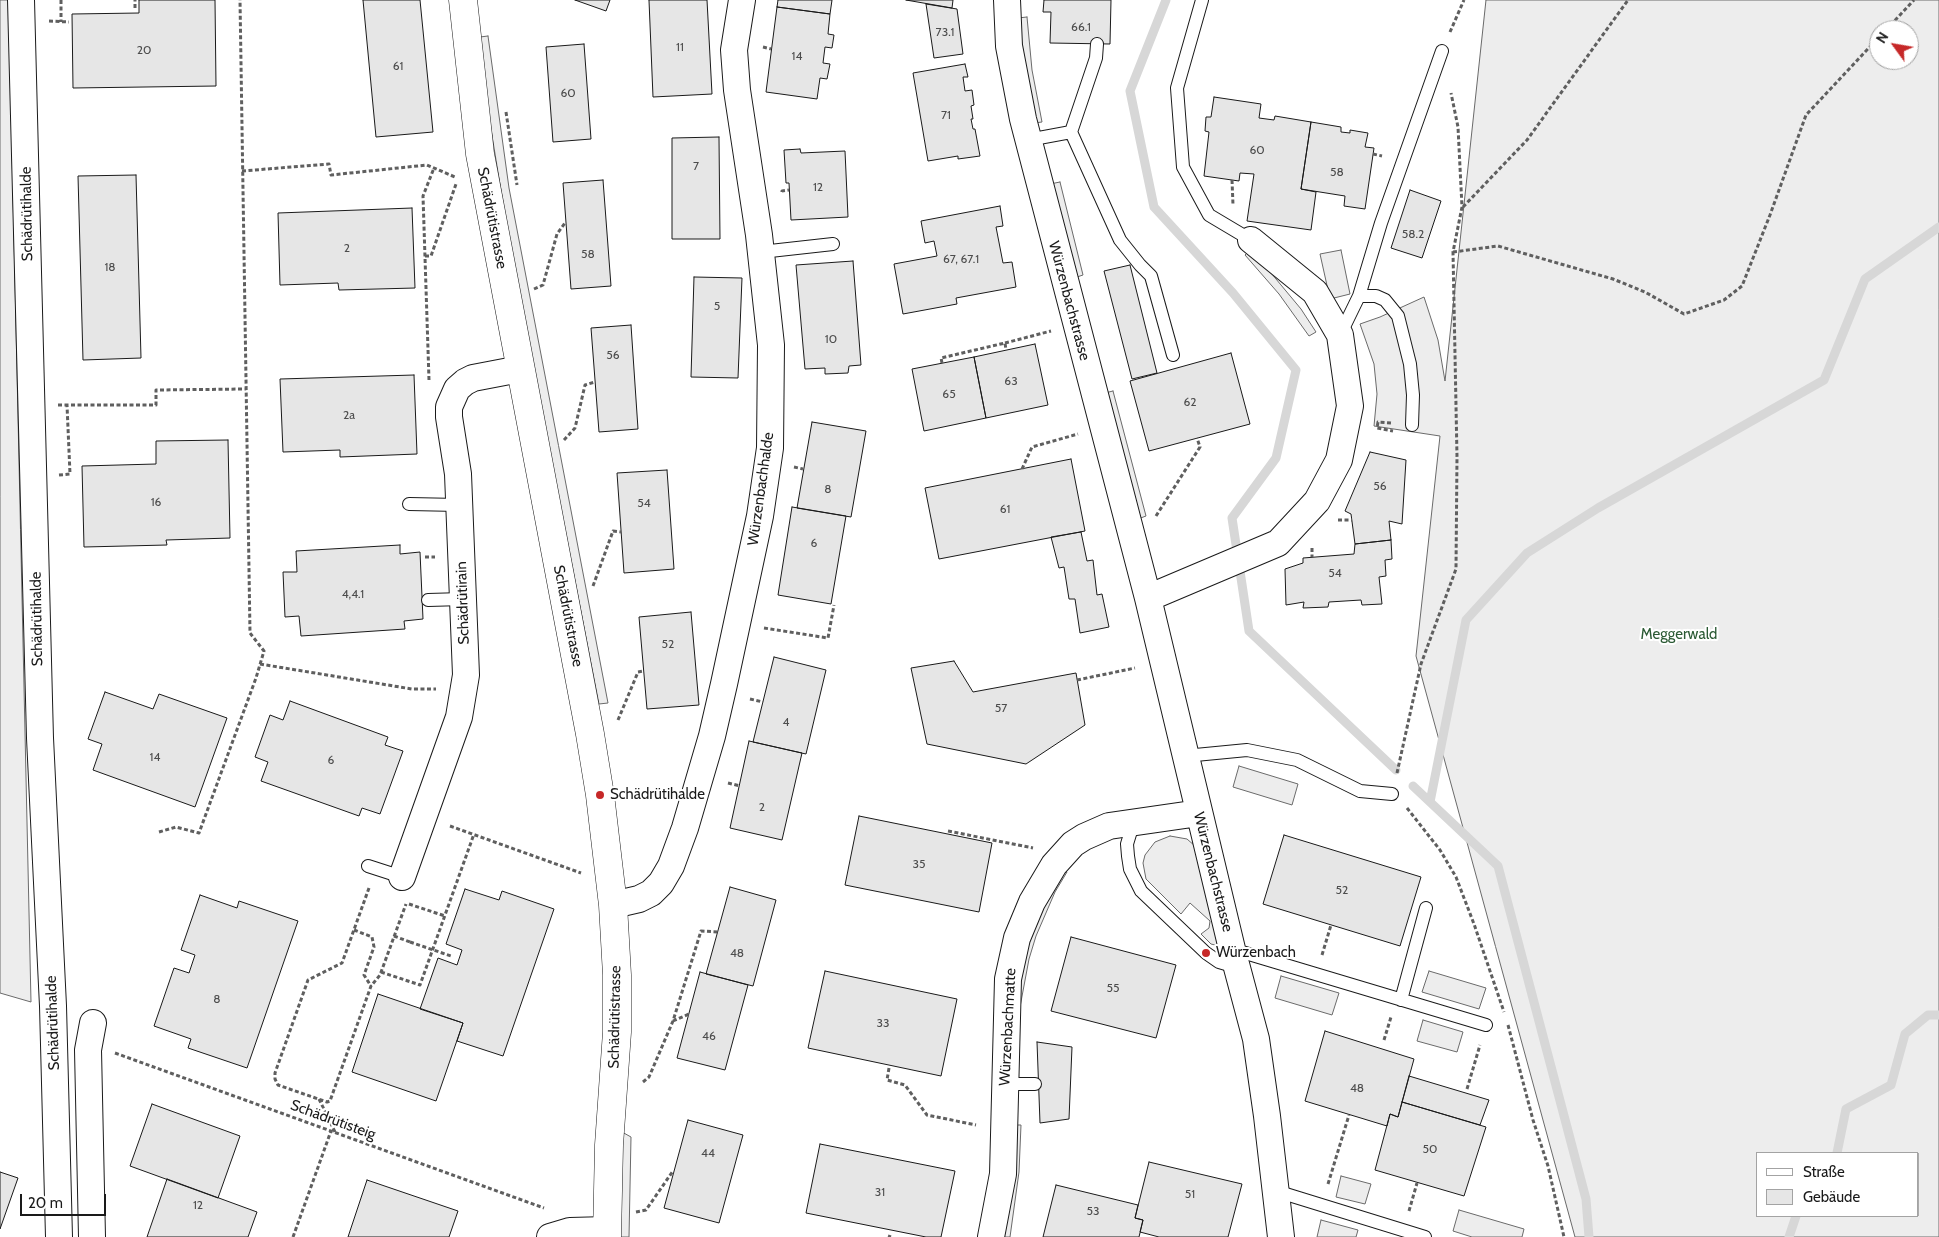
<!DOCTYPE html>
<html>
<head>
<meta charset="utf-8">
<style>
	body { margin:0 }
	#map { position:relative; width:1939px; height:1237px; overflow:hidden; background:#fff; font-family:Cabin,sans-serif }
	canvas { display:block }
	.legend { position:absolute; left:1756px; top:1152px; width:162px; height:65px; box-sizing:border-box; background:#fff; border:1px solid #a3a3a3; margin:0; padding:6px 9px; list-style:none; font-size:15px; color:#1a1a1a }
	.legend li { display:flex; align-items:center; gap:10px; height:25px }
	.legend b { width:25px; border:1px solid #a3a3a3 }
	.north { position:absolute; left:1869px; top:20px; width:50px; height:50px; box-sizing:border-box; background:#fff; border:1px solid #a3a3a3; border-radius:50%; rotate:302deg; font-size:14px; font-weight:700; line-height:20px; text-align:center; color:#1a1a1a }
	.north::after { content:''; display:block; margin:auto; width:18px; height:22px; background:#c62828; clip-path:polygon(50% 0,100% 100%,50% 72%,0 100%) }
	.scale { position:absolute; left:20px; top:1194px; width:86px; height:22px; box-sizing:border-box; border:2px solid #1a1a1a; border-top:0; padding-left:6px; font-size:15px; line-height:18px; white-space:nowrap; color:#1a1a1a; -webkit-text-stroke:4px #fff; paint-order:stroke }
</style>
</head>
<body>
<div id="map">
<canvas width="1939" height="1237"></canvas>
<ul class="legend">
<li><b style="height:6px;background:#fff"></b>Straße</li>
<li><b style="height:14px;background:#e6e6e6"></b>Gebäude</li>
</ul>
<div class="north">N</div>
<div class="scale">20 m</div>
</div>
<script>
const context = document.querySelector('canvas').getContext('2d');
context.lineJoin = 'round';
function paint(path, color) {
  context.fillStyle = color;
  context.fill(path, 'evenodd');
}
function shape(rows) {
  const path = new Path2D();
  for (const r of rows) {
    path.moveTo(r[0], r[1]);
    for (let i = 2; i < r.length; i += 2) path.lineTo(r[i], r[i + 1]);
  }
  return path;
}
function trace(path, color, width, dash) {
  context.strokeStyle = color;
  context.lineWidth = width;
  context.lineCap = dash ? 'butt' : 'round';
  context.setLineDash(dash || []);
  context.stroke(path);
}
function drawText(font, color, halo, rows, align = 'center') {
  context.font = font + ' Cabin,sans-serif';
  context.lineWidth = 4;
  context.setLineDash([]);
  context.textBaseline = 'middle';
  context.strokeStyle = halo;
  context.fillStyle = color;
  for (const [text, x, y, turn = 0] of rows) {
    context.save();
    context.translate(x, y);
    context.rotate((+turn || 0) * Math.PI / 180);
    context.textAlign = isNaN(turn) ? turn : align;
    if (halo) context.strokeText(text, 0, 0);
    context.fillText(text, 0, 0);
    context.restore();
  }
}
const built = shape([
	[0,0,11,0,10,57,31,1002,0,993,0,0],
	[1486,0,1939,0,1939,1237,1575,1237,1416,656,1440,436,1374,426,1377,394,1374,364,1360,324,1380,317,1424,297,1438,340,1445,381,1486,0],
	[1879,30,1909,30,1909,60,1879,60,1879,30],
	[1758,1153,1918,1153,1918,1216,1758,1216,1758,1153],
	[1027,17,1032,70,1042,122,1034,123,1018,18,1027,17],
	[488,36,509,188,608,703,599,704,513,264,489,117,480,37,488,36],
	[1060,182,1083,275,1074,278,1050,184,1060,182],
	[1251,249,1301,309,1316,332,1309,336,1279,294,1245,255,1251,249],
	[1341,250,1350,294,1330,299,1320,254,1341,250],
	[1113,391,1146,516,1138,519,1105,393,1113,391],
	[1239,766,1298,784,1292,805,1233,787,1239,766],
	[1170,836,1187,839,1195,846,1219,946,1211,944,1201,934,1209,928,1210,921,1190,903,1181,914,1146,879,1143,863,1145,855,1155,842,1170,836],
	[1060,868,1067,872,1055,892,1036,936,1029,959,1020,1007,1021,959,1060,868],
	[1429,971,1486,988,1479,1009,1422,992,1429,971],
	[1281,976,1339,993,1332,1015,1275,998,1281,976],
	[1423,1020,1463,1032,1457,1052,1417,1041,1423,1020],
	[1013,1125,1021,1125,1019,1172,1010,1237,1003,1237,1013,1125],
	[622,1132,631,1137,629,1237,620,1237,622,1132],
	[1341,1176,1371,1184,1365,1204,1336,1197,1341,1176],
	[1459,1210,1524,1229,1522,1237,1472,1237,1453,1231,1459,1210],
	[1321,1220,1358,1230,1356,1237,1317,1237,1321,1220]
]);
paint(built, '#ededed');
trace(built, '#6a6a6a', 1);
trace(shape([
	[1166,0,1130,91,1154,207,1233,293,1296,370,1276,458,1232,518,1249,631,1396,770],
	[1413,786,1498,866,1586,1199,1589,1237],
	[1430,802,1466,620,1527,553,1598,508,1824,380,1865,279,1939,227],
	[1837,1153,1846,1109,1891,1085,1905,1034,1928,1015,1939,1015],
	[1789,1237,1796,1216]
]), '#d7d7d7', 9);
const building = shape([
	[139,0,215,0,216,86,73,88,72,14,139,13,139,0],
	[363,0,420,0,433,132,376,137,363,0],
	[575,0,610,0,606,11,575,0],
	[649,0,707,0,712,94,653,97,649,0],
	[778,0,832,0,830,14,777,7,778,0],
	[906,0,953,0,952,8,906,0],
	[1044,0,1111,0,1110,44,1050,43,1051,12,1043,12,1044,0],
	[926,4,957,9,963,54,934,58,926,4],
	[777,7,830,14,828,34,834,35,832,48,825,47,823,63,830,64,827,79,820,78,817,99,766,92,777,7],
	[584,44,591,139,553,142,546,47,584,44],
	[965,64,968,77,963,77,965,91,972,90,974,105,971,106,973,119,971,119,973,129,975,129,980,156,958,159,958,156,928,161,913,73,965,64],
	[1214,97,1261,104,1259,118,1274,120,1275,116,1311,122,1301,189,1316,192,1311,230,1247,221,1254,174,1240,173,1239,181,1204,176,1209,132,1205,131,1206,117,1211,117,1214,97],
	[1311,122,1341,127,1341,132,1350,133,1350,130,1368,133,1365,147,1374,148,1365,209,1344,206,1345,196,1301,189,1311,122],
	[719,137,720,239,672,239,672,138,719,137],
	[800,149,801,153,845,151,848,217,791,220,789,183,786,183,784,150,800,149],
	[136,175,141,358,83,360,78,176,136,175],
	[603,180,611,286,571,289,563,183,603,180],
	[1410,190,1441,201,1422,258,1391,248,1410,190],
	[1000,206,1003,226,996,227,1003,263,1012,262,1016,287,956,298,957,304,903,314,894,264,937,256,934,241,925,243,921,221,1000,206],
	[412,208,415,288,339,290,338,283,280,285,278,213,412,208],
	[853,261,861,365,849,366,848,373,825,374,825,368,805,369,796,265,853,261],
	[1130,265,1157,373,1132,379,1104,271,1130,265],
	[694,277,742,278,738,378,691,377,694,277],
	[631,325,638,429,599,432,591,328,631,325],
	[1035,344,1048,405,986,418,974,357,1035,344],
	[1231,353,1250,424,1149,451,1130,381,1231,353],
	[974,357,986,418,924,431,912,369,974,357],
	[414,375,417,454,340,457,340,450,283,452,280,379,414,375],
	[812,422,866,431,851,517,797,508,812,422],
	[228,440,230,538,166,540,167,545,84,547,82,466,156,464,156,441,228,440],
	[1370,452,1406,460,1402,524,1389,521,1391,540,1355,544,1351,514,1345,511,1370,452],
	[1071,459,1085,531,939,559,925,488,1071,459],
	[667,470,674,569,624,573,617,473,667,470],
	[792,507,846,516,831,604,778,595,792,507],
	[1081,532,1087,561,1093,560,1097,595,1102,594,1109,627,1080,633,1075,599,1069,599,1064,567,1059,568,1051,537,1081,532],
	[1391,540,1392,559,1385,560,1386,576,1379,577,1382,604,1362,605,1361,600,1329,602,1328,607,1303,608,1304,602,1286,605,1285,569,1303,563,1303,558,1354,554,1355,544,1391,540],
	[400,545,400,554,420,552,423,619,404,621,405,629,301,636,299,616,285,617,283,572,297,572,296,551,400,545],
	[691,612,699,705,647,709,639,617,691,612],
	[774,657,826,670,806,754,753,742,774,657],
	[954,661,973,692,1076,673,1085,725,1026,764,927,744,911,668,954,661],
	[105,692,153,709,159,694,227,718,195,807,93,770,102,744,88,739,105,692],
	[290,701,388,737,385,745,403,751,380,814,362,808,359,816,261,781,268,762,255,757,270,715,283,720,290,701],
	[749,741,802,753,782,840,730,828,749,741],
	[859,816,992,843,979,912,845,885,859,816],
	[1284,835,1421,877,1400,946,1263,904,1284,835],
	[730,887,776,900,753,986,706,974,730,887],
	[465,889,499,900,502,891,554,909,503,1056,457,1041,463,1023,420,1009,438,958,457,965,462,950,446,944,465,889],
	[200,895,237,908,239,901,298,921,247,1068,188,1048,191,1039,154,1026,174,968,189,973,195,955,181,950,200,895],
	[1071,937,1176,965,1156,1038,1051,1011,1071,937],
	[825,971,957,999,941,1076,808,1048,825,971],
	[700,972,748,985,725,1070,677,1058,700,972],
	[378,994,463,1023,436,1101,352,1072,378,994],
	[1325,1031,1414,1059,1398,1117,1390,1114,1387,1126,1305,1101,1325,1031],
	[1037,1042,1072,1047,1069,1119,1040,1123,1037,1042],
	[1409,1076,1489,1100,1480,1125,1402,1102,1409,1076],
	[1402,1102,1486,1127,1464,1196,1375,1170,1390,1114,1398,1117,1402,1102],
	[152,1104,240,1136,218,1198,130,1166,152,1104],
	[688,1120,743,1135,719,1223,664,1208,688,1120],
	[820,1144,955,1171,941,1237,926,1237,806,1213,820,1144],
	[1149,1162,1242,1184,1228,1237,1159,1237,1140,1232,1143,1220,1135,1218,1149,1162],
	[0,1172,18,1178,0,1229,0,1172],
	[167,1179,257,1212,248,1237,147,1237,167,1179],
	[367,1180,458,1211,449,1237,348,1237,367,1180],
	[1056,1185,1138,1205,1135,1218,1143,1220,1139,1237,1043,1237,1056,1185]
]);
paint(building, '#e6e6e6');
trace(building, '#1a1a1a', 1);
const lane = shape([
	[1202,0,1177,88,1183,167,1209,215,1251,240],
	[1071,132,1120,240,1140,265,1151,276,1173,355],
	[1028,140,1071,132,1096,58,1097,44],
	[761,252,833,244],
	[1359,296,1376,296,1385,300,1398,316,1410,364,1413,395,1412,425],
	[1340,335,1359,296,1381,223,1442,51],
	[409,504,459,505],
	[428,600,463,599],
	[1185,756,1247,750,1297,760,1360,791,1392,794],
	[1134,821,1127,844,1128,856,1130,869,1141,891,1206,953,1219,962,1236,967],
	[368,866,402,877],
	[1232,949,1486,1025],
	[1401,1000,1426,908],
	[1004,1084,1035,1084],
	[1276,1191,1425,1237]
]);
const street = shape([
	[21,0,40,738,53,1006,59,1237],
	[1007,0,1009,46,1023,119,1148,598,1232,949,1256,1039,1267,1116,1281,1237],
	[1148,598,1278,543,1317,501,1339,460,1350,406,1340,335,1315,292,1251,240],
	[402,877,459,717,466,675,458,474,449,417,449,407,457,389,465,382,473,378,520,369],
	[613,905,639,899,651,893,661,883,671,866,685,828,712,736,724,684,760,516,770,448,771,345,759,235,737,90,734,50,742,0],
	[92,1237,88,1050,93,1023],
	[550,1237,570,1231,607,1230],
	[991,1237,1003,1174,1008,979,1017,938,1032,902,1054,865,1073,844,1084,837,1109,826,1199,813]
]);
const secondary = shape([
	[463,0,480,154,590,734,600,795,613,905,617,975,617,1032,609,1145,607,1237]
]);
trace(lane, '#1a1a1a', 14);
trace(street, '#1a1a1a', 28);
trace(secondary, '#1a1a1a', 29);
trace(shape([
	[61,0,61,22],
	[135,8,135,0],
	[49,21,69,22],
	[1886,30,1914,0],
	[1450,32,1464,0],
	[763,47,771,49],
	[506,112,517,185],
	[1373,154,1382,156],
	[242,171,329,164,331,175,427,165,455,177],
	[1232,180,1233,205],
	[782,192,782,191,789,190],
	[1463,207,1527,140,1628,0],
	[1453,252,1498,246,1613,279,1645,292,1684,314,1724,300,1742,286,1770,215,1806,115,1879,37],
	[425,256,431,256,456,184],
	[534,289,543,285,557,234,565,223],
	[1005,343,1051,331],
	[942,363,941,358,1005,343,1006,350],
	[429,380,423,196,434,168],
	[58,405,156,405,156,390,246,389],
	[1391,423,1378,422,1377,428,1393,431],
	[564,440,575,428,585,385,595,382],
	[794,467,803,469],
	[1022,469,1032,447,1078,434],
	[59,475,70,474,67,405],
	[1156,516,1200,447,1197,438],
	[1338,520,1352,520],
	[1312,548,1312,557],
	[425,557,435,557],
	[593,586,613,531,621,532],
	[764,628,828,638,834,605],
	[260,664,412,689,436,689],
	[1077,680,1135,668],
	[750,699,763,702],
	[618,720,638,672,644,671],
	[1397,773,1421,664,1456,569,1457,457,1453,252,1462,207,1458,127,1451,93],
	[728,783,740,786],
	[1407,808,1440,850,1456,877,1474,924,1504,1012],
	[450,826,581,873],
	[948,831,1033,848],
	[159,832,176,827,199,833,256,678,264,651,250,633,240,0],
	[369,888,342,963,308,980,275,1073,275,1079,278,1085,327,1102,330,1101,371,986,380,975,406,904],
	[409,904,445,916],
	[354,930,372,937,374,947,364,975,371,986],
	[394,936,410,942],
	[1322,955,1331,925],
	[381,972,420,985,474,834],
	[673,1021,689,1014],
	[1508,1025,1533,1120,1548,1166,1564,1237],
	[1384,1040,1391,1017],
	[115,1053,544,1208],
	[889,1068,887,1080,905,1085,927,1115,976,1125],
	[643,1082,649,1077,673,1021,701,931,718,932],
	[1467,1089,1480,1045],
	[319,1099,335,1132],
	[1328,1184,1349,1115],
	[1409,1211,1417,1183],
	[636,1212,646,1210,673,1171],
	[888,1236,891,1237],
	[293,1237,331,1131]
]), '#5f5f5f', 3, [4, 2.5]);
trace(lane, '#fff', 12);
trace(street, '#fff', 26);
trace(secondary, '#fff', 28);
trace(shape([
	[410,942,451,956]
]), '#5f5f5f', 3, [4, 2.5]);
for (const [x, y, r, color] of [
	[600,795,5,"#c62828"],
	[1206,953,5,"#c62828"]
]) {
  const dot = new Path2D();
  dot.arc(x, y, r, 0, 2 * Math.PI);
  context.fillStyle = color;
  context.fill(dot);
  trace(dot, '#fff', 2);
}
drawText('12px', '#4d4d4d', null, [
	["66.1",1081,27],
	["73.1",945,32],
	["11",680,47],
	["20",144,50],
	["14",797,56],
	["61",398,66],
	["60",568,93],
	["71",946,115],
	["60",1257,150],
	["7",696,166],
	["58",1337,172],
	["12",818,187],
	["58.2",1413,234],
	["2",347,248],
	["58",588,254],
	["67, 67.1",961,259],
	["18",110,267],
	["5",717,306],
	["10",831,339],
	["56",613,355],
	["63",1011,381],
	["65",949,394],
	["62",1190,402],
	["2a",349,415],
	["56",1380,486],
	["8",828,489],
	["16",156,502],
	["54",644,503],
	["61",1005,509],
	["6",814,543],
	["54",1335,573],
	["4,4.1",353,594],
	["52",668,644],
	["57",1001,708],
	["4",786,722],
	["14",155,757],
	["6",331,760],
	["2",762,807],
	["35",919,864],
	["52",1342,890],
	["48",737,953],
	["55",1113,988],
	["8",217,999],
	["33",883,1023],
	["46",709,1036],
	["48",1357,1088],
	["50",1430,1149],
	["44",708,1153],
	["31",880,1192],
	["51",1190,1194],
	["12",198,1205],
	["53",1093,1211]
]);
drawText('15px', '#1a1a1a', '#fff', [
	["Schädrütihalde",27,214,-91],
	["Schädrütistrasse",492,218,79],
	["Würzenbachstrasse",1069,301,75],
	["Würzenbachhalde",761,489,-82],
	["Schädrütirain",463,603,-92],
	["Schädrütistrasse",568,616,79],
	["Schädrütihalde",37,619,-91],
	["Würzenbachstrasse",1213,872,76],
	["Schädrütistrasse",615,1017,-89],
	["Schädrütihalde",53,1023,-92],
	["Würzenbachmatte",1008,1027,-87],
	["Schädrütisteig",333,1120,20]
]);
drawText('15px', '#2b5a34', '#fff', [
	["Meggerwald",1679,635]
]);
drawText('15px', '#1a1a1a', '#fff', [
	["Schädrütihalde",610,795],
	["Würzenbach",1216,953]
], 'left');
</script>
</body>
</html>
